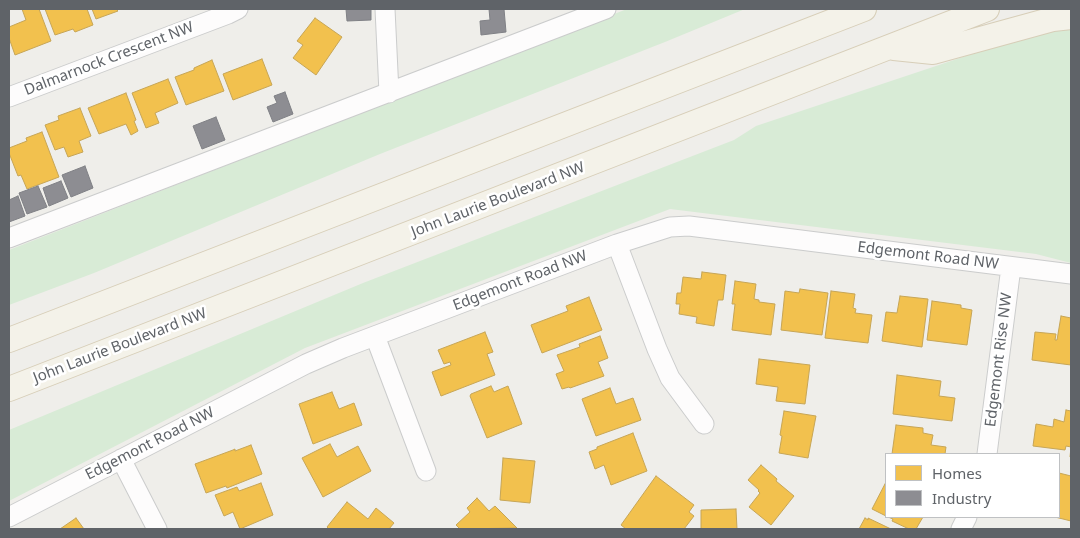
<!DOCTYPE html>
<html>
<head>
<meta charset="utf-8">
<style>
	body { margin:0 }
	#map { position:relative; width:1080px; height:538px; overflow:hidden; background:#efeeea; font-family:"Noto Sans",sans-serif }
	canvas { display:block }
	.frame { position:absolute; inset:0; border:10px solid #5f6368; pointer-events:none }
	.legend { position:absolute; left:885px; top:453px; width:175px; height:65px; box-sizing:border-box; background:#fff; border:1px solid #bfc1c3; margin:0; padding:6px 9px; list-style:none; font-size:15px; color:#5f6368 }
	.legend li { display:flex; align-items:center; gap:10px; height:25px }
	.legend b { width:25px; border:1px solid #bfc1c3 }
</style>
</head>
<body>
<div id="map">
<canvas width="1080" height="538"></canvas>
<div class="frame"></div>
<ul class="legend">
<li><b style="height:14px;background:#f2c14e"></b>Homes</li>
<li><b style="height:14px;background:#8d8d92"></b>Industry</li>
</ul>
</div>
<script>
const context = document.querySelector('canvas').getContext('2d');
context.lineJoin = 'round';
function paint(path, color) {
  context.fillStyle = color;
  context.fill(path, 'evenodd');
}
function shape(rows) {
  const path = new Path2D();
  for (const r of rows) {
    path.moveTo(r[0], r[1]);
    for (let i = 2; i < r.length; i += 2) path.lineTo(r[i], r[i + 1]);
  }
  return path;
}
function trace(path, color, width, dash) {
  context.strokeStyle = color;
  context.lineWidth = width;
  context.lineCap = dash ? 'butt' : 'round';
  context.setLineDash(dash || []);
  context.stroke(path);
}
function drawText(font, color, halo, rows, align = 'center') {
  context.font = font + ' "Noto Sans",sans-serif';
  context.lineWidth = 5;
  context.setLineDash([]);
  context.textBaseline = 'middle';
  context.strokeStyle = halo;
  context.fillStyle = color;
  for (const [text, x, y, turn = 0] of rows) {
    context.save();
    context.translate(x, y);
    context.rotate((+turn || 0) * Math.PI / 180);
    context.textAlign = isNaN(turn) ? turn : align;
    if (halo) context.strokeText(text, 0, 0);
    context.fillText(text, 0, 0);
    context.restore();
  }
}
paint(shape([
	[627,9,745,9,665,42,380,154,94,273,9,305,9,250],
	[1071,27,1071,263,1036,254,670,209,305,348,9,501,9,430,363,283,734,140,756,126,1044,30]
]), '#d8ebd6');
const homes = shape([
	[22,9,39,9,51,41,15,55,9,38,9,27,26,20,22,9],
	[45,9,87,9,93,25,75,32,73,29,55,35,45,9],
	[92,9,120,9,117,10,118,11,96,19,92,9],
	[315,18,342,37,316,75,293,58,303,45,297,41,315,18],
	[262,59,272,85,233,100,223,74,262,59],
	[212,60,224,91,186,105,175,77,194,70,194,68,212,60],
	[168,79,178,103,155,113,159,123,146,128,132,93,168,79],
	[126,93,136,120,134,121,138,131,131,135,126,124,99,134,88,108,126,93],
	[80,108,91,136,79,141,83,152,68,157,64,147,55,150,45,125,59,120,58,116,80,108],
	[42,132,59,177,27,189,21,175,18,176,9,153,9,148,27,141,26,138,42,132],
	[702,272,726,275,723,300,718,300,714,326,696,323,697,317,679,314,680,304,676,304,677,293,681,293,683,277,701,279,702,272],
	[735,281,756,284,754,299,759,300,759,302,775,304,771,335,732,330,735,304,732,304,735,281],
	[800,289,828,293,822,335,781,330,785,291,799,293,800,289],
	[831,291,855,294,853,308,856,309,855,313,872,315,868,343,825,338,831,291],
	[900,296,928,299,922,347,882,341,886,312,897,313,900,296],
	[589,297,602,330,542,353,531,325,568,311,566,306,589,297],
	[932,301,961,305,961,308,972,310,967,345,927,340,932,301],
	[1061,316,1071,318,1071,365,1032,360,1035,332,1056,334,1055,340,1057,340,1061,316],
	[485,332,493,352,487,354,495,375,441,396,432,372,451,365,450,362,444,364,438,350,485,332],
	[600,336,608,358,598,362,604,376,570,388,569,387,562,389,556,374,564,371,557,355,580,347,579,344,600,336],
	[759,359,810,365,805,404,776,401,778,387,756,384,759,359],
	[897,375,941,381,939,396,955,398,952,421,893,414,897,375],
	[491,386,494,392,508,386,522,424,487,438,470,396,471,394,491,386],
	[610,388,616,404,633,398,641,420,596,436,582,399,610,388],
	[332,392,339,409,354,403,362,425,313,444,299,404,332,392],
	[1066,410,1071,411,1071,457,1070,457,1071,447,1066,446,1065,450,1033,446,1036,424,1053,427,1054,419,1064,422,1066,410],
	[784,411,816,416,808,458,779,453,782,436,780,435,784,411],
	[896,425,923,428,923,433,933,435,931,445,946,447,945,454,892,454,896,425],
	[633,433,647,471,611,485,604,465,595,469,589,452,597,449,597,447,633,433],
	[330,444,337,457,358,446,371,471,323,497,302,458,330,444],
	[251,445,262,474,227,488,226,486,206,493,195,464,233,450,235,449,235,451,251,445],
	[503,458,535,461,530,503,500,500,503,458],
	[761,465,777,479,776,481,794,496,771,525,749,507,760,493,758,491,759,490,748,480,761,465],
	[1059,473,1071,476,1071,521,1055,517,1059,517,1059,473],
	[656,476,694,505,689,512,694,516,684,529,626,529,621,525,656,476],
	[886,482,886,516,872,509,886,482],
	[261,483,273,515,240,529,233,512,224,516,215,495,237,487,239,491,261,483],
	[477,498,489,511,495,506,517,528,460,529,456,525,470,512,467,508,477,498],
	[347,502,368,519,376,508,394,523,389,529,329,529,327,527,347,502],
	[736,509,737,529,701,529,701,510,736,509],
	[888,517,923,517,916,529,909,529,892,521,893,519,888,517],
	[76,518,84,529,60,529,76,518],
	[865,518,868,520,868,518,891,529,859,529,865,518]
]);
paint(homes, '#f2c14e');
trace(homes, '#c6a556', 1);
const industry = shape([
	[346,9,371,9,371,20,347,21,346,9],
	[489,9,504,9,506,32,481,35,480,21,490,20,489,9],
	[285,92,293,114,273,122,267,107,277,103,274,96,285,92],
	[216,117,225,140,202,149,193,126,216,117],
	[85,166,93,188,71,197,62,175,85,166],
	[61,181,68,198,49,206,43,188,61,181],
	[38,186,47,207,27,214,19,193,38,186],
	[18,196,25,216,9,222,9,200,18,196]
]);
paint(industry, '#8d8d92');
trace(industry, '#7f8085', 1);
const minor = shape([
	[385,9,389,93],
	[9,97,228,14,238,9],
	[9,238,606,9],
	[617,244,657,349,670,378,704,424],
	[375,336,426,471],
	[987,454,1011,267],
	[121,459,157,529],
	[9,517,306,364,343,348,617,244,670,227,689,226,1071,274],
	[961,529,967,517]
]);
const major = shape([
	[894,48,933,52,1053,19,1071,17],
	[9,340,864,9],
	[9,389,987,9]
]);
trace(minor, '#cbcccc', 21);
trace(major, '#d7ceb8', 26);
trace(minor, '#fdfcfc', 19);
trace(major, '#f4f2e9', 24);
drawText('15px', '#5f6368', '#fff', [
	["Dalmarnock Crescent NW",109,59,-21],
	["John Laurie Boulevard NW",498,200,-21],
	["Edgemont Road NW",928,256,7],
	["Edgemont Road NW",520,281,-21],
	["John Laurie Boulevard NW",120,346,-21],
	["Edgemont Rise NW",999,360,-83],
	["Edgemont Road NW",150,444,-27]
]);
</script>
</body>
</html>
